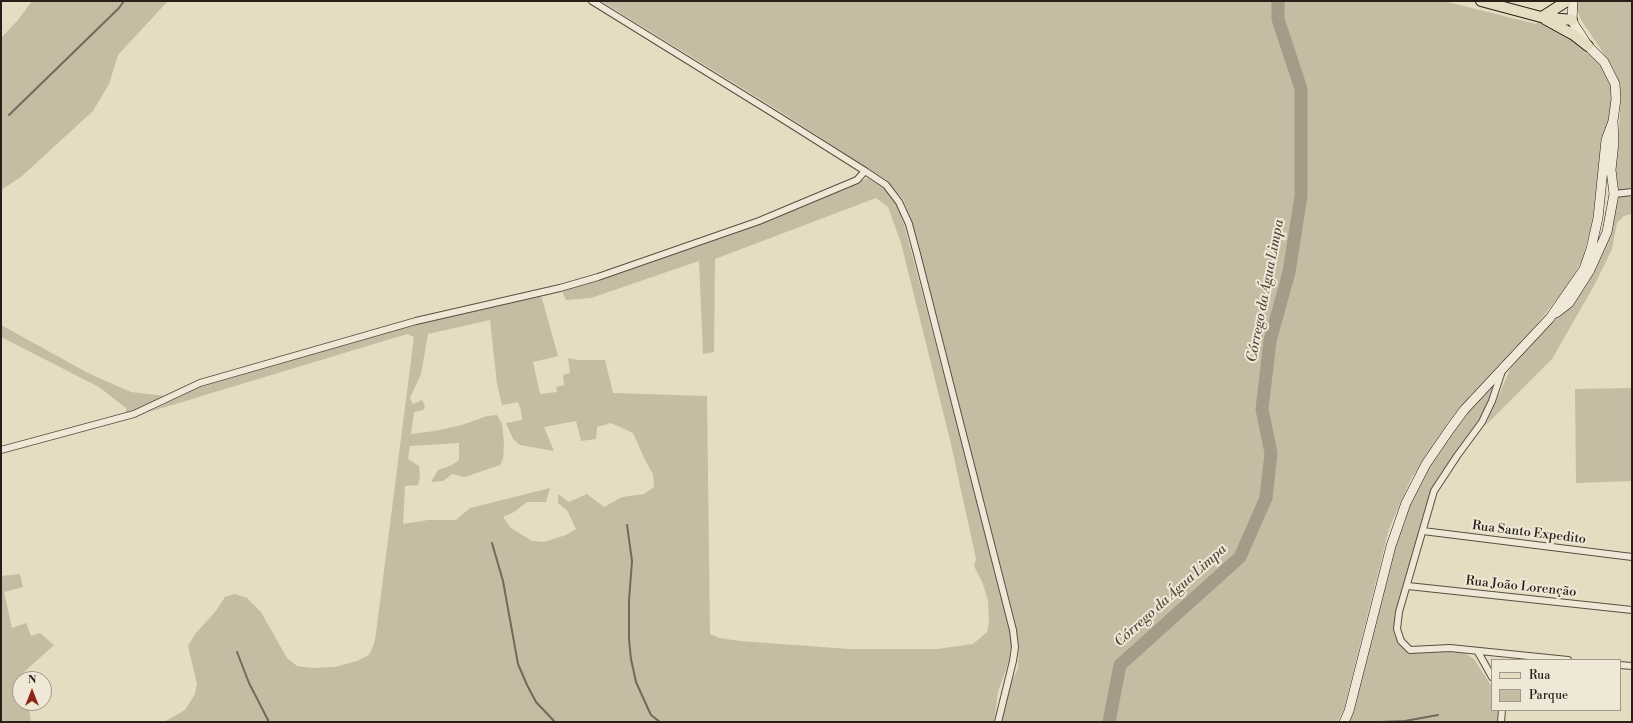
<!DOCTYPE html>
<html>
<head>
<meta charset="utf-8">
<style>
	body { margin:0 }
	#map { position:relative; width:1633px; height:723px; overflow:hidden; background:#e6dcc1; font-family:"Libre Bodoni",serif }
	canvas { display:block }
	.frame { position:absolute; inset:0; border:2px solid #291e18; pointer-events:none }
	.legend { position:absolute; left:1491px; top:659px; width:130px; height:52px; box-sizing:border-box; background:#efe8d7; border:1px solid #a0978b; margin:0; padding:5px 7px; list-style:none; font-size:12px; color:#291e18 }
	.legend li { display:flex; align-items:center; gap:8px; height:20px }
	.legend b { width:20px; border:1px solid #a0978b }
	.north { position:absolute; left:12px; top:671px; width:40px; height:40px; box-sizing:border-box; background:#efe8d7; border:1px solid #a0978b; border-radius:50%; rotate:0deg; font-size:11px; font-weight:700; line-height:16px; text-align:center; color:#291e18 }
	.north::after { content:''; display:block; margin:auto; width:14px; height:18px; background:#8f2418; clip-path:polygon(50% 0,100% 100%,50% 72%,0 100%) }
</style>
</head>
<body>
<div id="map">
<canvas width="1633" height="723"></canvas>
<div class="frame"></div>
<ul class="legend">
<li><b style="height:5px;background:#e6dcc1"></b>Rua</li>
<li><b style="height:11px;background:#c6bca4"></b>Parque</li>
</ul>
<div class="north">N</div>
</div>
<script>
const context = document.querySelector('canvas').getContext('2d');
context.lineJoin = 'round';
function paint(path, color) {
  context.fillStyle = color;
  context.fill(path, 'evenodd');
}
function shape(rows) {
  const path = new Path2D();
  for (const r of rows) {
    path.moveTo(r[0], r[1]);
    for (let i = 2; i < r.length; i += 2) path.lineTo(r[i], r[i + 1]);
  }
  return path;
}
function trace(path, color, width, dash) {
  context.strokeStyle = color;
  context.lineWidth = width;
  context.lineCap = dash ? 'butt' : 'round';
  context.setLineDash(dash || []);
  context.stroke(path);
}
function drawText(font, color, halo, rows, align = 'center') {
  context.font = font + ' "Libre Bodoni",serif';
  context.lineWidth = 4;
  context.setLineDash([]);
  context.textBaseline = 'middle';
  context.strokeStyle = halo;
  context.fillStyle = color;
  for (const [text, x, y, turn = 0] of rows) {
    context.save();
    context.translate(x, y);
    context.rotate((+turn || 0) * Math.PI / 180);
    context.textAlign = isNaN(turn) ? turn : align;
    if (halo) context.strokeText(text, 0, 0);
    context.fillText(text, 0, 0);
    context.restore();
  }
}
paint(shape([
	[32,1,168,1,118,55,109,84,93,111,21,177,1,190,1,38,18,20],
	[601,1,1444,1,1536,24,1541,19,1572,38,1601,63,1611,85,1613,98,1594,217,1582,260,1573,276,1560,295,1533,329,1461,406,1447,424,1411,479,1389,529,1344,709,1337,722,1001,722,1011,683,1018,668,1019,646,1016,626,912,222,903,199,886,180,781,112],
	[1577,1,1632,1,1632,188,1619,190,1617,187,1615,169,1618,139,1621,98,1619,84,1616,74,1608,60,1581,20,1577,9],
	[868,178,882,187,890,195,897,205,904,224,1011,631,1011,646,1009,661,998,692,994,722,164,722,185,710,195,694,197,684,188,646,195,634,215,612,225,597,235,594,247,598,261,612,287,658,297,666,312,668,335,667,357,661,369,655,374,644,376,633,414,337,407,334,149,412,201,387,417,323,541,295,558,356,533,362,540,394,557,392,556,387,564,385,563,375,570,373,568,358,579,360,605,360,613,393,707,396,710,634,719,638,740,641,849,649,937,649,973,644,987,632,989,622,988,601,983,584,974,566,976,559,951,444,901,243,888,207,876,198,715,259,714,352,703,354,699,261,591,298,566,300,562,291,598,281,760,224],
	[490,320,497,384,502,405,518,402,521,410,522,420,506,423,513,439,520,445,554,451,544,427,576,421,581,441,596,439,597,427,611,423,633,433,645,460,653,474,654,487,644,494,622,497,604,507,587,494,569,502,558,494,558,503,567,510,576,529,566,535,544,542,532,541,511,528,503,517,514,512,527,502,546,502,550,488,470,508,456,520,428,520,403,524,405,486,418,485,420,477,419,466,408,459,410,446,459,443,459,460,452,465,438,470,431,482,443,481,452,474,465,477,500,465,503,459,504,442,502,424,497,415,487,416,462,425,435,431,411,434,414,412,423,410,425,406,422,400,413,404,410,398,421,374,428,334],
	[1632,194,1632,214,1624,216,1617,223,1612,249,1595,284,1552,359,1486,425,1513,362,1582,289,1616,198],
	[1,325,88,373,131,392,166,396,133,412,126,413,126,408,99,387,1,337],
	[1492,387,1494,389,1481,421,1432,490,1395,613,1395,629,1399,642,1404,649,1410,653,1450,652,1465,653,1474,659,1492,687,1492,710,1498,710,1497,722,1349,722,1353,712,1399,532,1417,487,1440,448,1480,397],
	[1632,388,1632,481,1576,483,1575,389],
	[20,574,23,587,4,592,12,628,26,623,31,636,40,633,54,645,23,673,24,679,20,679,20,703,28,703,31,722,1,722,1,576]
]), '#c6bca4');
trace(shape([
	[9,115,119,8,124,1],
	[627,525,632,561,629,600,629,639,631,659,636,682,645,702,651,715,660,722],
	[492,543,503,581,518,664,527,685,536,702,555,722],
	[237,652,249,683,269,722],
	[1380,722,1405,721,1438,715]
]), '#74695b', 2);
trace(shape([
	[1109,722,1120,665,1240,557,1266,498,1271,453,1262,409,1270,341,1289,272,1301,196,1301,89,1278,19,1278,1]
]), '#a69b88', 13);
const street = shape([
	[592,1,781,118,865,171,886,185,899,202,909,224,917,254,1013,630,1015,647,1013,661,998,722],
	[1614,194,1632,192],
	[1502,371,1492,401,1482,422,1457,456,1434,491,1399,612,1397,629,1401,641,1410,650,1450,648,1568,660],
	[1,450,134,414,200,383,416,321,560,288,598,277,759,221,857,180,865,171],
	[1423,531,1632,557],
	[1408,586,1632,610],
	[1478,652,1492,677],
	[1620,665,1632,666],
	[1501,722,1502,710]
]);
const secondary = shape([
	[1556,313,1569,303,1590,270,1607,232,1614,194,1611,170,1614,142,1613,121,1616,99,1615,84,1604,62,1588,46,1575,26,1572,20,1573,1],
	[1344,722,1349,711,1391,546,1406,503,1426,464,1450,429,1464,410,1550,318,1584,269,1591,249,1598,218,1606,140,1613,121]
]);
const primary = shape([
	[1481,1,1541,17,1572,20],
	[1542,17,1567,1],
	[1545,19,1574,35,1588,46]
]);
trace(street, '#584e42', 8);
trace(secondary, '#291e18', 10);
trace(primary, '#291e18', 12);
trace(street, '#efe8d7', 6);
trace(secondary, '#efe8d7', 9);
trace(primary, '#e6dcc1', 10);
drawText('13px', '#291e18', '#efe8d7', [
	["Rua Santo Expedito",1529,533,7],
	["Rua João Lorenção",1521,587,6]
]);
drawText('italic 14px', '#554a3f', '#efe8d7', [
	["Córrego da Água Limpa",1266,291,-79],
	["Córrego da Água Limpa",1171,596,-42]
]);
</script>
</body>
</html>
